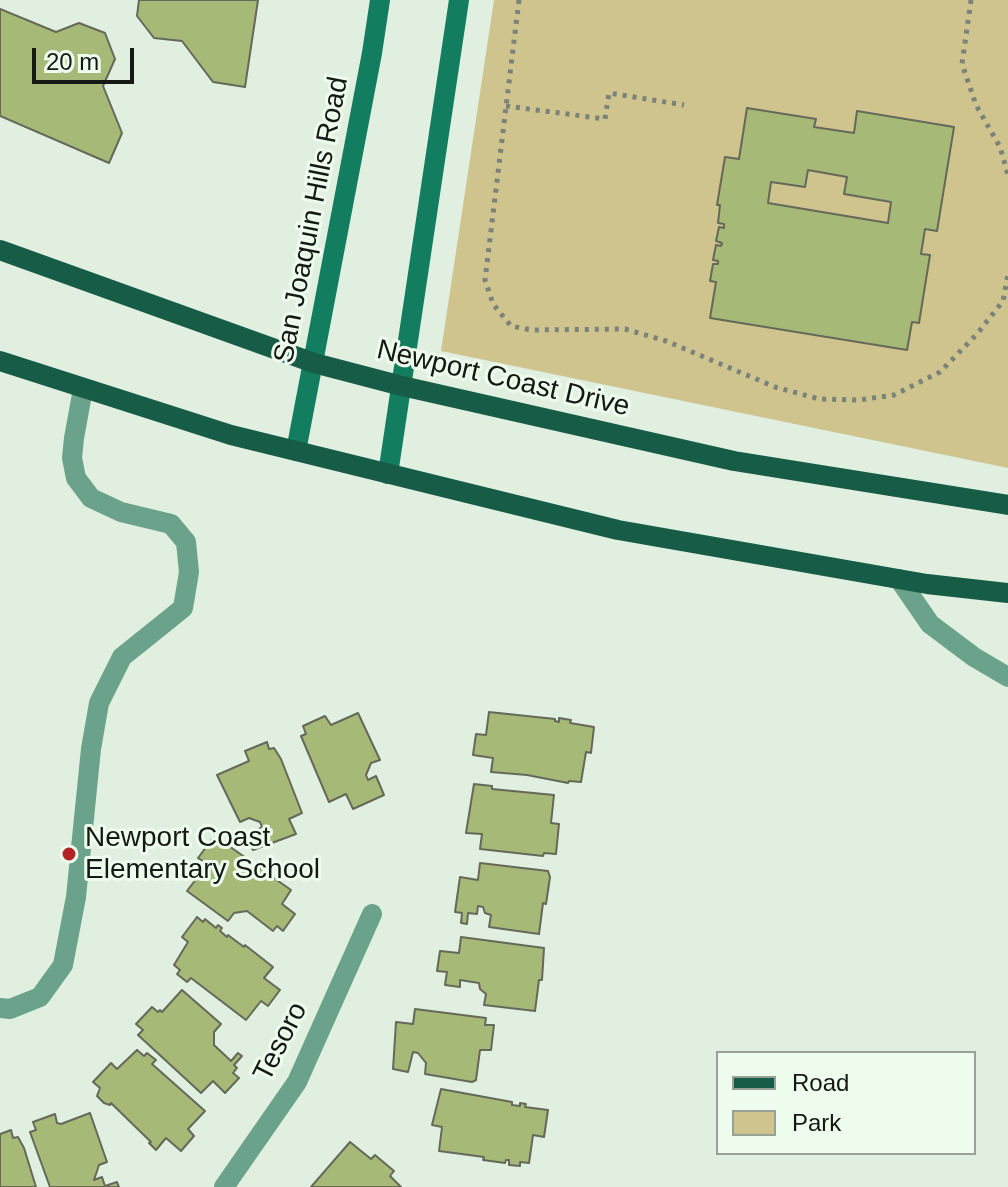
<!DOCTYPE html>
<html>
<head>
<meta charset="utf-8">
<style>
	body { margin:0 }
	#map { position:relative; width:1008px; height:1187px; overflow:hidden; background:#e1efe0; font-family:Helvetica,sans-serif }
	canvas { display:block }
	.legend { position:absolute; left:716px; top:1051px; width:260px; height:104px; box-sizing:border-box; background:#eefced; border:2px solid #97a196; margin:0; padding:10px 14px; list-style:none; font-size:24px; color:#151914 }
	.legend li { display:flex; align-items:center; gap:16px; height:40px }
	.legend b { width:40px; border:2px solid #97a196 }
	.scale { position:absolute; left:32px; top:48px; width:102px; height:36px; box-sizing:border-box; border:4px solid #151914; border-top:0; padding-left:10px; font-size:24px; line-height:28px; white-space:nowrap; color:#151914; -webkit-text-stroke:6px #eefced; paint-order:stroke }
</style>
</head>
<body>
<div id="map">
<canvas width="1008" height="1187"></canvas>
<ul class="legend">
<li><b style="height:10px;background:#165c46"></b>Road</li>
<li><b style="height:22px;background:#d0c48e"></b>Park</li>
</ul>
<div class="scale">20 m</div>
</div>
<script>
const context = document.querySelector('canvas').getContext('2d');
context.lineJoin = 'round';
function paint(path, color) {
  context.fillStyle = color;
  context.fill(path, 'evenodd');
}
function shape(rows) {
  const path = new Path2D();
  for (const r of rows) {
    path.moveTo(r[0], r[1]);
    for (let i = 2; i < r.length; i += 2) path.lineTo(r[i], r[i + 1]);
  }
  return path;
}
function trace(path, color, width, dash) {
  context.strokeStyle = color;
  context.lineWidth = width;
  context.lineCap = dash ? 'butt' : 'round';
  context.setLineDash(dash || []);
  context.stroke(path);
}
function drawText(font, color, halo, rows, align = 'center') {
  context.font = font + ' Helvetica,sans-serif';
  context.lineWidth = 6;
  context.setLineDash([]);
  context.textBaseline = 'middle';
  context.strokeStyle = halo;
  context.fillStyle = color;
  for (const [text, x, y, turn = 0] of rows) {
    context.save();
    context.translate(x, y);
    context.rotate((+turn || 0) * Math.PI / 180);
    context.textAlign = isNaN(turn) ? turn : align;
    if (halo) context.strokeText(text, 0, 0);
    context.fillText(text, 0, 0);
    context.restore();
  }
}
paint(shape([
	[494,0,1008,0,1008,468,441,351]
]), '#d0c48e');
const building = shape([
	[139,0,258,0,245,87,213,82,182,41,154,38,137,16,139,0],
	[0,9,56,32,79,23,105,33,115,59,103,86,122,133,109,163,0,116,0,9],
	[747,108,816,119,814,127,854,133,857,111,954,127,937,231,925,229,921,254,930,255,919,323,912,322,907,350,710,318,716,282,710,281,713,264,718,264,718,261,713,260,716,245,721,246,722,243,716,241,719,227,724,228,724,224,718,223,720,205,717,205,725,157,739,159,747,108],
	[808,170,847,177,844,194,891,202,888,223,768,203,771,182,805,187,808,170],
	[489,712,555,719,555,721,559,722,559,718,571,720,570,723,594,727,591,753,586,752,581,782,569,781,568,783,527,775,491,772,493,758,473,755,476,734,486,735,489,712],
	[358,713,380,760,371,763,366,775,368,780,376,776,384,795,353,809,346,794,329,802,301,736,306,734,303,726,325,716,331,725,358,713],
	[267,742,269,749,274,748,281,759,302,813,289,819,296,834,253,850,246,836,262,827,260,822,249,818,240,822,217,775,249,761,245,751,267,742],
	[474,784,492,786,492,789,554,795,551,823,559,824,556,854,544,853,543,856,480,849,482,834,466,833,474,784],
	[212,839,219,844,222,841,291,890,282,904,295,914,283,931,277,926,273,931,247,911,234,913,228,921,187,891,206,866,206,863,198,858,212,839],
	[480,863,548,871,550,877,546,904,543,903,539,934,489,927,491,915,485,913,483,907,478,906,477,914,468,913,467,924,461,923,462,913,455,912,460,877,478,880,480,863],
	[197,917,203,922,205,919,216,928,218,925,222,928,220,931,227,937,228,935,244,947,245,945,273,967,264,978,280,990,268,1006,261,1001,246,1020,191,978,187,982,177,974,180,970,174,965,188,942,182,937,197,917],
	[461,937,544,948,542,980,539,980,535,1011,484,1005,486,994,480,989,479,983,460,980,460,987,445,985,447,972,437,971,440,951,459,953,461,937],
	[182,990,221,1024,214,1032,214,1045,231,1061,238,1053,242,1056,234,1065,237,1068,233,1073,239,1078,225,1093,213,1081,201,1093,138,1035,143,1030,136,1024,152,1007,158,1012,160,1010,162,1012,182,990],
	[415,1009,486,1018,485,1025,494,1025,491,1050,480,1050,476,1080,472,1082,425,1074,426,1063,418,1053,413,1052,408,1072,393,1069,396,1022,413,1024,415,1009],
	[137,1050,144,1056,147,1053,156,1060,152,1064,205,1111,188,1129,194,1136,181,1151,166,1138,156,1150,149,1143,151,1142,111,1103,110,1105,104,1103,97,1096,100,1088,93,1082,111,1063,117,1069,137,1050],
	[441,1089,512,1102,512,1105,520,1106,520,1103,526,1104,525,1107,548,1110,544,1137,533,1135,529,1163,520,1162,520,1166,509,1165,509,1160,506,1160,505,1163,483,1160,484,1157,439,1151,442,1127,432,1125,441,1089],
	[90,1113,107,1162,99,1165,94,1180,102,1177,105,1186,117,1182,119,1187,50,1187,30,1132,36,1130,33,1122,55,1114,57,1123,61,1124,90,1113],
	[11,1130,13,1138,18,1137,24,1148,36,1187,0,1187,0,1134,11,1130],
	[350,1142,371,1159,375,1155,394,1171,390,1176,401,1187,311,1187,350,1142]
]);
paint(building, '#a7b977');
trace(building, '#646959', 2);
trace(shape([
	[519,0,485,280,493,304,511,326,531,330,625,329,666,341,775,387,819,399,859,400,894,395,940,372,977,334,1003,301,1008,274],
	[971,0,962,64,976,105,1000,147,1008,175],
	[506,106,605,119,609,93,684,105]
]), '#7a8379', 5, [4, 6]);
trace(shape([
	[899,579,930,624,974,657,1008,677],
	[0,1008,10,1009,40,997,63,965,76,897,91,749,99,703,122,657,183,608,189,572,186,542,171,524,121,512,91,498,76,478,72,458,74,438,83,389]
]), '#6aa28c', 20);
trace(shape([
	[224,1187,297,1082,372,914]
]), '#6aa28c', 20);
trace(shape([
	[296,451,372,53,380,0],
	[388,474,459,0]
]), '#127e5f', 20);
trace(shape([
	[0,250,314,363,402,386,734,461,1008,505],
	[0,361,231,435,618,530,927,584,1008,593]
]), '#165c46', 20);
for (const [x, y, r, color] of [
	[69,854,8,"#b42324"]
]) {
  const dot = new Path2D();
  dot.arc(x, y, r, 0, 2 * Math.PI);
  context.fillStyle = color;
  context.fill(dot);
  trace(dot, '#eefced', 3);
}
drawText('28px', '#151914', '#eefced', [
	["San Joaquin Hills Road",312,220,-79],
	["Newport Coast Drive",503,379,13],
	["Tesoro",281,1042,-63]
]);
drawText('28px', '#151914', '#eefced', [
	["Newport Coast",85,838],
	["Elementary School",85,870]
], 'left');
</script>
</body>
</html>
